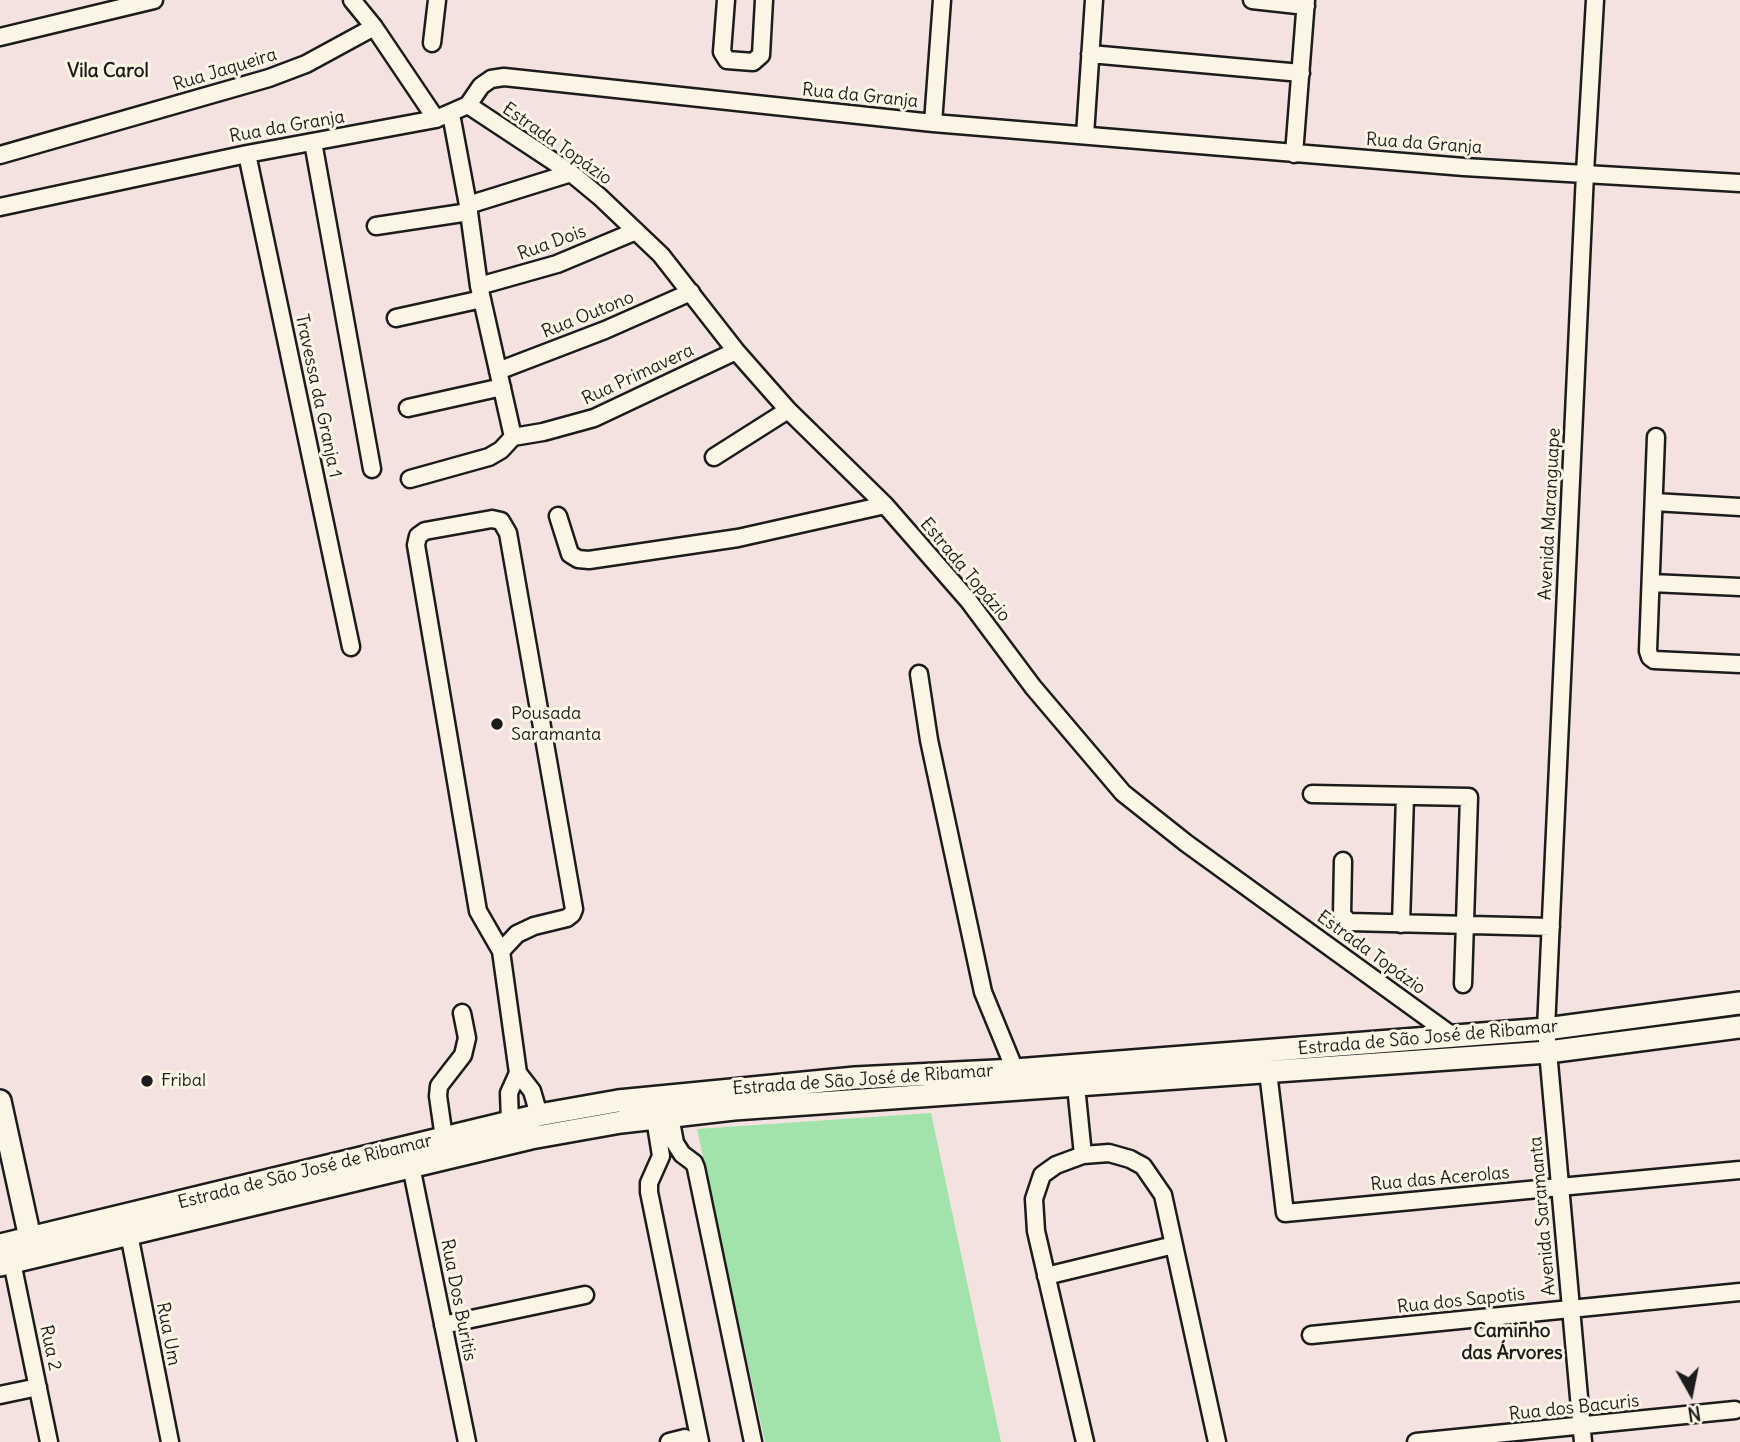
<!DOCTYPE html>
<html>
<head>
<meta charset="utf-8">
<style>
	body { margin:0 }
	#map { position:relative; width:1740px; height:1442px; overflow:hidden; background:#f4e2e1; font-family:Delius,sans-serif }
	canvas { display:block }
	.north { position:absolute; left:1656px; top:1358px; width:70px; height:70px; -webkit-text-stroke:5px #fcf5e5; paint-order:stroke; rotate:171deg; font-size:19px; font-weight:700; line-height:28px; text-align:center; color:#1c1c1c }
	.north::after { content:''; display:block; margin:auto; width:24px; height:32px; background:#1c1c1c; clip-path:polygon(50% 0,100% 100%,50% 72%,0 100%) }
</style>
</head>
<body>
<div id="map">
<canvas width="1740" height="1442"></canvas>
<div class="north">N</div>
</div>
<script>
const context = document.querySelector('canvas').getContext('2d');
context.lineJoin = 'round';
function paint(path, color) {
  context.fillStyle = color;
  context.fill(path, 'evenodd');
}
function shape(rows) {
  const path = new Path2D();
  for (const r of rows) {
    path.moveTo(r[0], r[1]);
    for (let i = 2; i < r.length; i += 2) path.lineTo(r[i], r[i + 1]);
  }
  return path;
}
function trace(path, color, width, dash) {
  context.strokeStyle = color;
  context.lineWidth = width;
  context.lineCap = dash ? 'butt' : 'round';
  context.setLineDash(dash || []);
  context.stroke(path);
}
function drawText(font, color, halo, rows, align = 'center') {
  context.font = font + ' Delius,sans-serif';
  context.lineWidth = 6;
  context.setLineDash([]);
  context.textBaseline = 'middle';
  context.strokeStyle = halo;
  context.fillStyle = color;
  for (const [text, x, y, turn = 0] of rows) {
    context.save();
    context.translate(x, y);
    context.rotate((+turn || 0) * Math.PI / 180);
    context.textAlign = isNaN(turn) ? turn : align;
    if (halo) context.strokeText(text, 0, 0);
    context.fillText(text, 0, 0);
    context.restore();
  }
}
paint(shape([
	[931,1113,1001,1442,765,1442,697,1129]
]), '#a2e2ab');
const minor = shape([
	[352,0,374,27,436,119],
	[726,0,722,52,727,60,753,62,761,55,764,0],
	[1252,0,1306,6],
	[0,37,154,0],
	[432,43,437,0],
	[1090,54,1301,73],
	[468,105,571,173,600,197,661,255,736,351,788,410,885,505,968,600,1033,687,1123,793,1186,843,1454,1037],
	[451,114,468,205,479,286,513,437],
	[933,123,942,0],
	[1085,135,1094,0],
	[313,142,372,469],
	[247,154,351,647],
	[1294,154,1306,0],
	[0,155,269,78,306,64,374,27],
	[468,205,571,173],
	[0,207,247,154,436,119,468,105,481,86,491,79,504,77,933,123,1464,167,1740,183],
	[376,226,469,212],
	[479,286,557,264,636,231],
	[396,318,482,299],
	[498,371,605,330,691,292],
	[408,408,502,387],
	[513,437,543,432,594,418,736,351],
	[1656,437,1648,651,1650,657,1654,660,1740,664],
	[714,457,788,410],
	[410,479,489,457,501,450,513,437],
	[1654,502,1740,507],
	[558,516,570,554,578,559,589,560,738,538,885,505],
	[1651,583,1740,587],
	[919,674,929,740,983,992,1015,1070],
	[1312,794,1469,797,1463,984],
	[1343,861,1342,915,1349,922,1551,927],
	[1401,924,1405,796],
	[501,951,517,934,534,926,567,918,572,914,574,909,508,533,501,521,492,519,425,531,418,536,416,545,478,911,501,951,518,1073,532,1091,539,1115],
	[1268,1072,1285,1213,1740,1170],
	[1076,1086,1083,1155],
	[670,1116,675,1143,682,1154,694,1163,696,1168,753,1442],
	[655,1118,661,1156,649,1183,649,1192,700,1442],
	[510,1122,509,1093,518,1073],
	[444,1138,438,1096,439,1086,463,1055,467,1038,462,1013],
	[411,1166,467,1442],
	[129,1234,170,1442],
	[12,1262,49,1442],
	[1046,1276,1174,1245],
	[443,1325,585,1295],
	[1311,1335,1740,1292],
	[0,1395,38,1387],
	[669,1442,685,1438],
	[1085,1442,1036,1231,1034,1199,1042,1175,1056,1165,1083,1155,1109,1153,1130,1159,1143,1166,1163,1195,1217,1442],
	[1416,1442,1735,1410],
	[1583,1442,1546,1029,1585,173,1595,0]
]);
const major = shape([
	[0,1101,30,1238,39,1250],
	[0,1245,539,1115,618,1101,855,1078,1015,1070,1546,1029,1740,1003],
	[0,1265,531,1138,621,1122,734,1109,1548,1052,1740,1027]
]);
trace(minor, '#1c1c1c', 21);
trace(major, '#1c1c1c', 26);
trace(minor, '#fcf5e5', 16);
trace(major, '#fcf5e5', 21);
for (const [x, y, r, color] of [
	[497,724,7,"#1c1c1c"],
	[147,1081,7,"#1c1c1c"]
]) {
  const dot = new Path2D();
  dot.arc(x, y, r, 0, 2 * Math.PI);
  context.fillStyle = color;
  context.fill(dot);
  trace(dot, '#fcf5e5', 2.5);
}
drawText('18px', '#1c1c1c', '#fcf5e5', [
	["Rua Jaqueira",225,70,-17],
	["Rua da Granja",860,96,6],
	["Rua da Granja",287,127,-10],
	["Estrada Topázio",557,144,35],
	["Rua da Granja",1424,144,4],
	["Rua Dois",552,243,-20],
	["Rua Outono",588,315,-22],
	["Rua Primavera",638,375,-25],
	["Travessa da Granja 1",318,396,78],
	["Avenida Maranguape",1550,514,-87],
	["Estrada Topázio",965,570,50],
	["Estrada Topázio",1371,953,36],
	["Estrada de São José de Ribamar",1428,1038,-5],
	["Estrada de São José de Ribamar",863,1080,-4],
	["Estrada de São José de Ribamar",305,1172,-14],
	["Rua das Acerolas",1440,1179,-5],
	["Avenida Saramanta",1543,1216,-95],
	["Rua Dos Buritis",458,1300,79],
	["Rua dos Sapotis",1461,1301,-6],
	["Rua Um",168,1334,79],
	["Rua 2",50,1348,78],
	["Rua dos Bacuris",1574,1408,-6]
]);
drawText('18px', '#1c1c1c', '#fcf5e5', [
	["Pousada",511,714],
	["Saramanta",511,735],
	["Fribal",161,1081]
], 'left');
drawText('bold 19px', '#1c1c1c', '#fcf5e5', [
	["Vila Carol",108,72],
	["Caminho",1512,1332],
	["das Árvores",1512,1354]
]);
</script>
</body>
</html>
